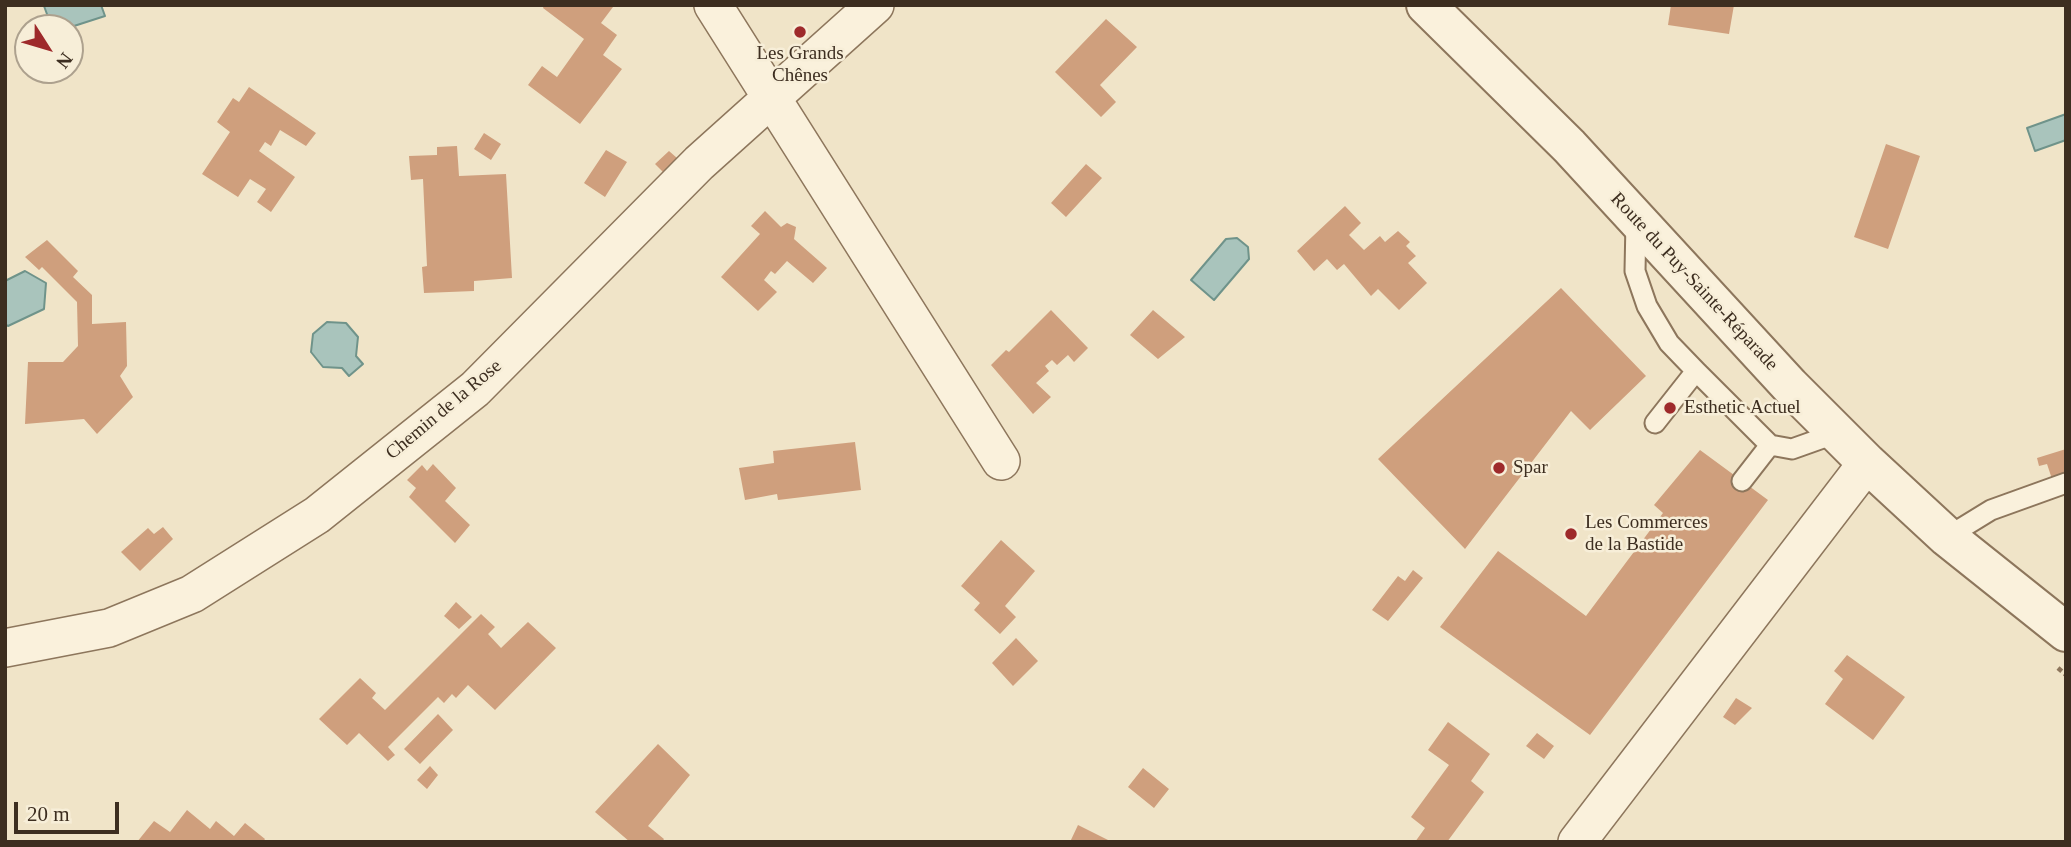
<!DOCTYPE html>
<html>
<head>
<meta charset="utf-8">
<style>
	body { margin:0 }
	#map { position:relative; width:2071px; height:847px; overflow:hidden; background:#f0e4c8; font-family:Georgia,serif }
	canvas { display:block }
	.frame { position:absolute; inset:0; border:7px solid #3d2e20; pointer-events:none }
	.north { position:absolute; left:14px; top:14px; width:70px; height:70px; box-sizing:border-box; background:#f7eed8; border:2px solid #ada18e; border-radius:50%; rotate:127deg; font-size:19px; font-weight:700; line-height:28px; text-align:center; color:#3d2e20 }
	.north::after { content:''; display:block; margin:auto; width:24px; height:32px; background:#9e2a2b; clip-path:polygon(50% 0,100% 100%,50% 72%,0 100%) }
	.scale { position:absolute; left:14px; top:802px; width:105px; height:32px; box-sizing:border-box; border:4px solid #3d2e20; border-top:0; padding-left:9px; font-size:21px; line-height:24px; white-space:nowrap; color:#3d2e20; -webkit-text-stroke:5px #f7eed8; paint-order:stroke }
</style>
</head>
<body>
<div id="map">
<canvas width="2071" height="847"></canvas>
<div class="frame"></div>
<div class="north">N</div>
<div class="scale">20 m</div>
</div>
<script>
const context = document.querySelector('canvas').getContext('2d');
context.lineJoin = 'round';
function paint(path, color) {
  context.fillStyle = color;
  context.fill(path, 'evenodd');
}
function shape(rows) {
  const path = new Path2D();
  for (const r of rows) {
    path.moveTo(r[0], r[1]);
    for (let i = 2; i < r.length; i += 2) path.lineTo(r[i], r[i + 1]);
  }
  return path;
}
function trace(path, color, width, dash) {
  context.strokeStyle = color;
  context.lineWidth = width;
  context.lineCap = dash ? 'butt' : 'round';
  context.setLineDash(dash || []);
  context.stroke(path);
}
function drawText(font, color, halo, rows, align = 'center') {
  context.font = font + ' Georgia,serif';
  context.lineWidth = 5;
  context.setLineDash([]);
  context.textBaseline = 'middle';
  context.strokeStyle = halo;
  context.fillStyle = color;
  for (const [text, x, y, turn = 0] of rows) {
    context.save();
    context.translate(x, y);
    context.rotate((+turn || 0) * Math.PI / 180);
    context.textAlign = isNaN(turn) ? turn : align;
    if (halo) context.strokeText(text, 0, 0);
    context.fillText(text, 0, 0);
    context.restore();
  }
}
const water = shape([
	[101,5,105,16,74,26,73,36,70,37,70,28,51,25,44,6,101,5],
	[2066,114,2066,140,2035,151,2027,128,2066,114],
	[1237,238,1248,247,1249,259,1214,300,1191,280,1226,239,1237,238],
	[25,271,46,283,44,309,8,326,5,324,5,281,25,271],
	[327,322,346,323,358,337,356,356,363,364,349,376,342,368,323,367,311,352,313,334,327,322]
]);
paint(water, '#a9c4bc');
trace(water, '#6f938a', 2);
paint(shape([
	[544,5,613,7,601,23,617,35,603,55,622,69,580,124,528,85,542,66,557,77,584,39,543,8],
	[1671,5,1734,5,1729,34,1668,25],
	[1106,19,1137,47,1100,85,1116,102,1101,117,1055,72],
	[249,87,316,133,306,146,280,130,271,146,265,142,259,151,295,177,271,212,257,202,266,189,250,179,238,197,202,174,230,132,217,122,233,98,239,102],
	[484,133,501,144,491,160,474,149],
	[1886,144,1920,156,1888,249,1854,237],
	[457,146,459,176,506,174,512,278,474,281,474,291,424,293,422,267,427,266,423,179,411,180,409,156,437,155,437,147],
	[606,150,627,162,605,197,584,183],
	[669,151,677,158,663,172,655,164],
	[1086,164,1102,178,1066,217,1051,203],
	[1345,206,1361,223,1349,235,1364,250,1380,236,1385,242,1398,231,1410,242,1406,246,1416,256,1408,263,1427,283,1399,310,1378,289,1371,296,1344,264,1337,270,1327,259,1314,271,1297,251],
	[765,211,781,227,787,223,796,227,794,239,827,268,813,283,787,261,775,274,771,271,764,280,777,292,758,311,721,277,760,234,751,226],
	[47,240,78,271,73,277,92,295,92,324,126,322,127,366,120,376,133,397,97,434,84,419,25,424,28,362,63,362,78,346,77,302,42,267,39,270,25,257],
	[1561,288,1646,376,1590,430,1571,411,1465,549,1378,459],
	[1051,310,1088,348,1074,362,1068,355,1057,365,1052,360,1045,366,1049,371,1036,383,1051,397,1033,414,991,365,1006,350,1009,352],
	[1153,310,1185,337,1158,359,1130,335],
	[855,442,861,490,778,500,777,494,745,500,739,468,774,463,773,451],
	[2066,449,2066,474,2052,479,2047,464,2039,466,2037,458],
	[1700,450,1768,500,1590,735,1440,627,1498,551,1586,616,1663,513,1654,505],
	[433,464,456,488,445,501,470,525,455,543,409,497,416,488,407,480,422,465,427,471],
	[163,527,173,539,140,571,121,552,148,528,154,534],
	[1001,540,1035,571,1005,606,1016,617,1000,634,974,610,980,603,961,586],
	[1413,570,1423,578,1388,621,1372,610,1398,576,1405,581],
	[456,602,472,617,459,629,444,616],
	[481,614,495,627,488,634,501,648,528,622,556,648,495,710,468,685,456,698,452,694,444,703,438,697,388,747,395,755,388,761,359,733,347,745,319,719,360,678,376,693,372,698,385,710],
	[1016,638,1038,661,1013,686,992,663],
	[1847,655,1905,697,1873,740,1825,704,1843,679,1834,671],
	[1736,698,1752,708,1735,725,1723,717],
	[438,714,453,730,420,764,404,749],
	[1448,722,1490,754,1471,781,1484,792,1447,842,1415,842,1425,828,1411,817,1449,765,1428,750],
	[1537,733,1554,746,1544,759,1526,746],
	[658,744,690,775,648,826,664,839,662,842,630,842,595,812],
	[430,766,438,775,427,789,417,780],
	[1143,768,1169,789,1154,808,1128,787],
	[187,810,210,829,216,821,234,836,245,823,265,839,263,842,137,842,154,821,170,832],
	[1078,825,1112,842,1070,842]
]), '#cf9f7d');
const service = shape([
	[1636,222,1635,271,1647,306,1669,343,1696,371,1770,445,1792,449,1837,433],
	[1655,423,1696,371],
	[1742,481,1770,445],
	[1947,537,1991,510,2066,483]
]);
const minor = shape([
	[713,5,1001,461],
	[5,648,109,628,192,594,317,515,475,389,699,163,875,5],
	[1577,842,1867,463]
]);
const tertiary = shape([
	[1426,5,1569,146,1790,386,1867,463,1947,537,2066,632]
]);
trace(service, '#8d765c', 23);
trace(minor, '#8d765c', 40);
trace(tertiary, '#8d765c', 42);
trace(shape([
	[2058,668,2066,675]
]), '#8d765c', 4.5, [5, 3.5]);
trace(service, '#faf1dc', 19);
trace(minor, '#faf1dc', 37);
trace(tertiary, '#faf1dc', 38);
for (const [x, y, r, color] of [
	[800,32,7,"#9e2a2b"],
	[1670,408,7,"#9e2a2b"],
	[1499,468,7,"#9e2a2b"],
	[1571,534,7,"#9e2a2b"]
]) {
  const dot = new Path2D();
  dot.arc(x, y, r, 0, 2 * Math.PI);
  context.fillStyle = color;
  context.fill(dot);
  trace(dot, '#f7eed8', 2.5);
}
drawText('19px', '#3d2e20', '#f7eed8', [
	["Les Grands",800,54,"center"],
	["Chênes",800,76,"center"],
	["Esthetic Actuel",1684,408],
	["Spar",1513,468],
	["Les Commerces",1585,523],
	["de la Bastide",1585,545]
], 'left');
drawText('19px', '#3d2e20', '#f7eed8', [
	["Route du Puy-Sainte-Réparade",1694,282,47],
	["Chemin de la Rose",444,410,-40]
]);
</script>
</body>
</html>
